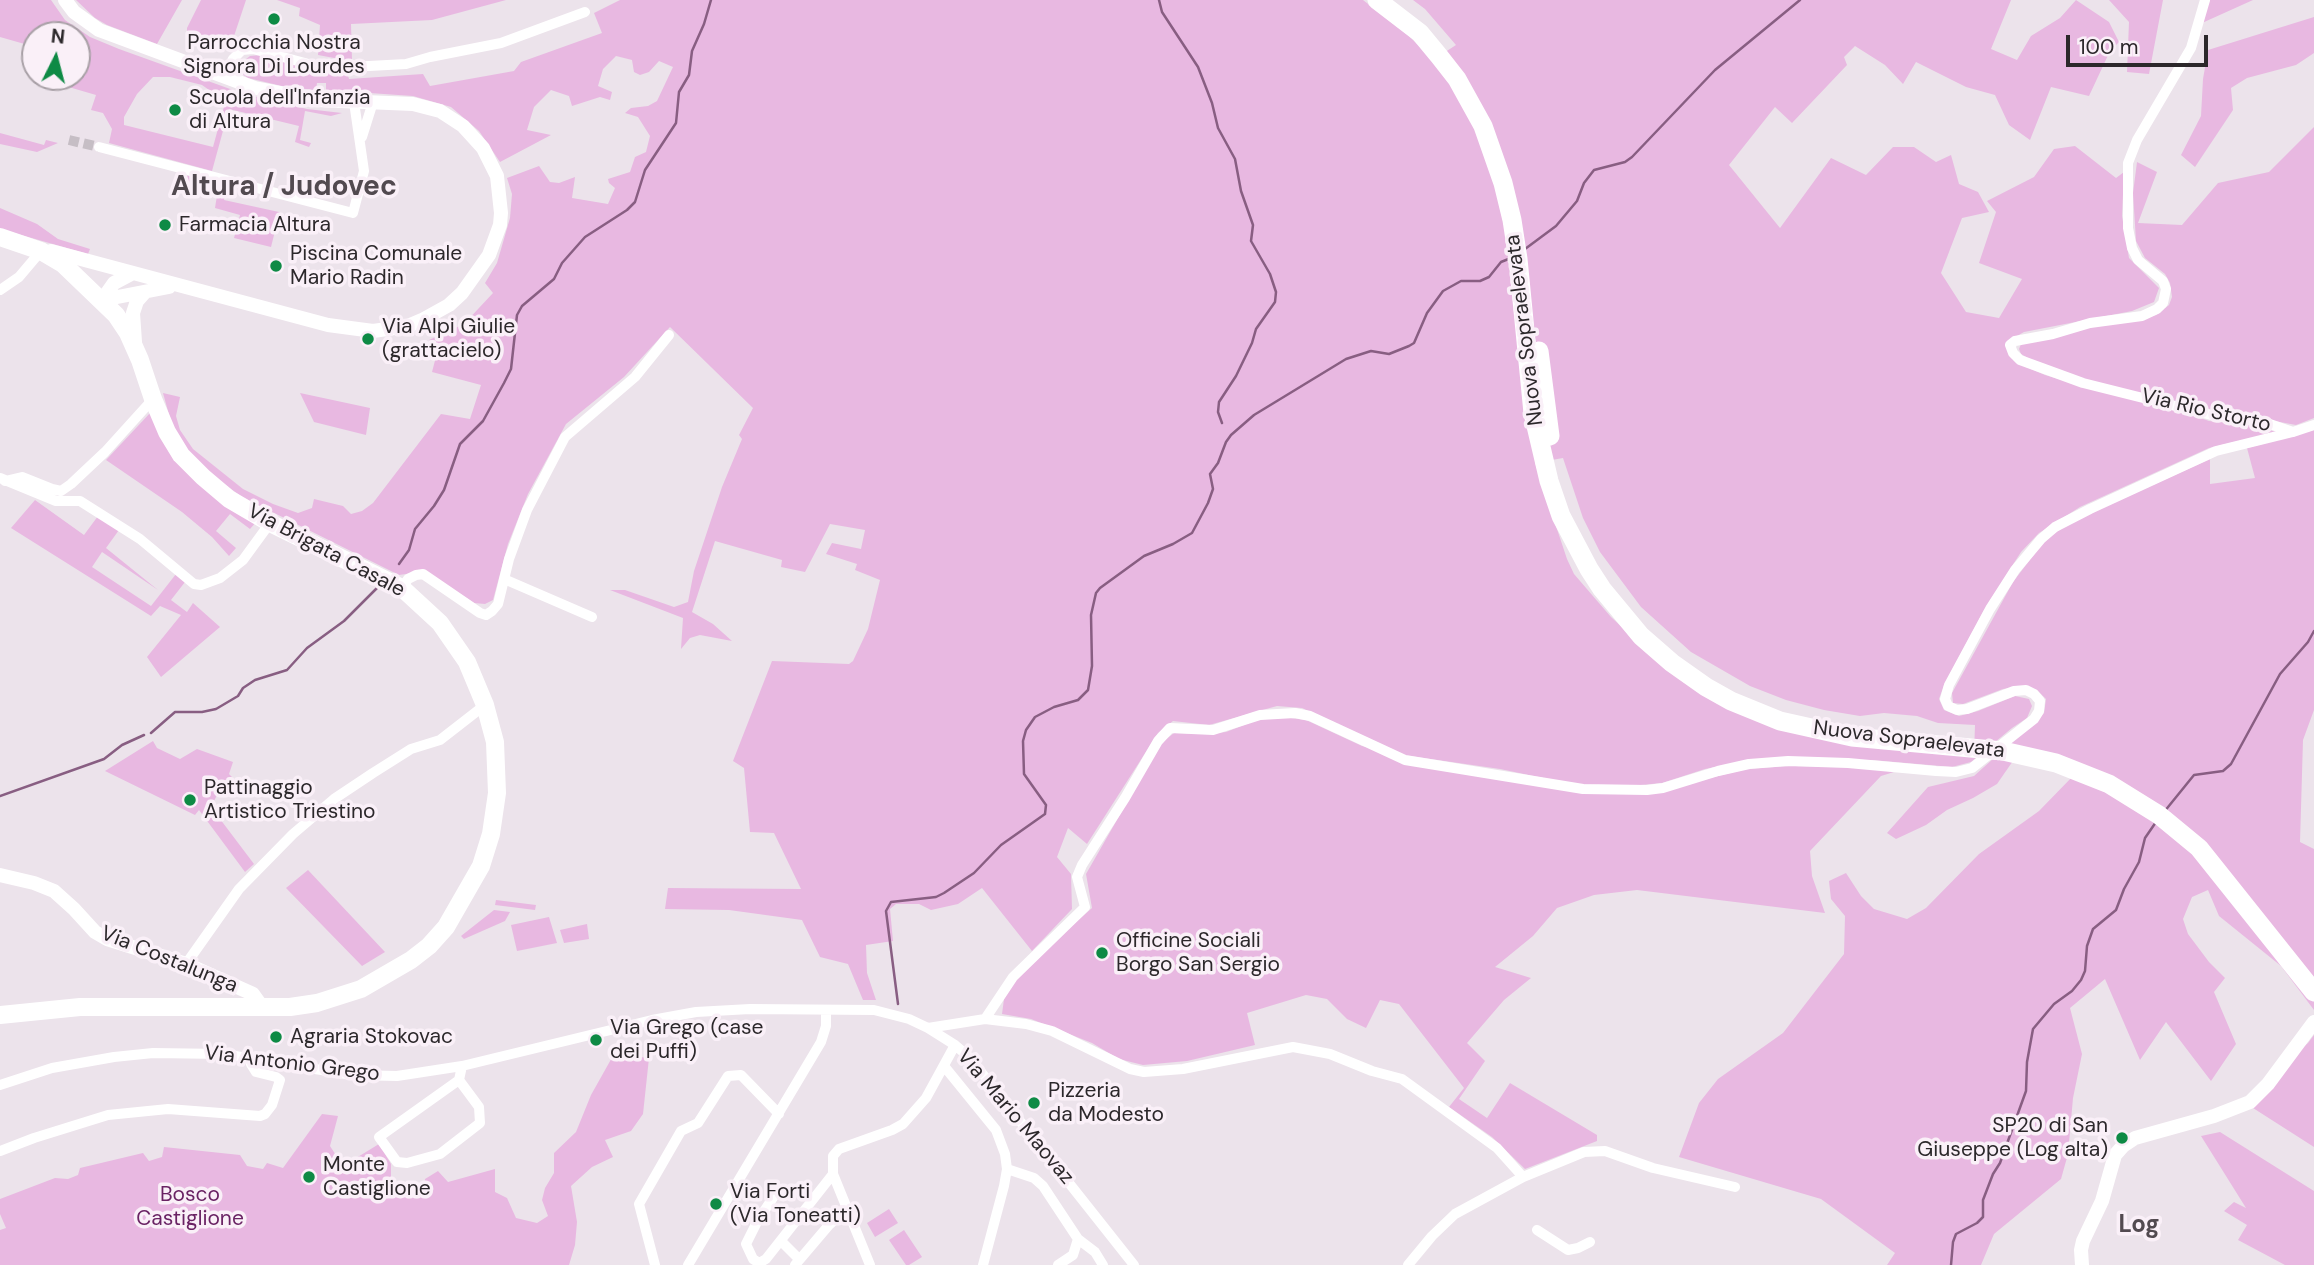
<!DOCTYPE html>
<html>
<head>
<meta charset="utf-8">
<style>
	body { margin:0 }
	#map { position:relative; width:2314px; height:1265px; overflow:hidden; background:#ece3eb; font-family:"DM Sans",sans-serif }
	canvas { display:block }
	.north { position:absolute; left:21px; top:21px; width:70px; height:70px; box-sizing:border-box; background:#faf0f8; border:2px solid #a8a0a6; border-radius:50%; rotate:6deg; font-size:19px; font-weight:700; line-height:28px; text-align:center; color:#2c282b }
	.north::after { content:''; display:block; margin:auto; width:24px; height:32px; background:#0e8a45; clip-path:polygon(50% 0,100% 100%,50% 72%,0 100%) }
	.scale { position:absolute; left:2066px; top:35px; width:142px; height:32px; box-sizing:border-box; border:4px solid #2c282b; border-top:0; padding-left:9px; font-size:21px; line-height:24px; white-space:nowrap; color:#2c282b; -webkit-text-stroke:5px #faf0f8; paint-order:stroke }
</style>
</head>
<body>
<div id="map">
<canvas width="2314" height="1265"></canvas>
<div class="north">N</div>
<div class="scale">100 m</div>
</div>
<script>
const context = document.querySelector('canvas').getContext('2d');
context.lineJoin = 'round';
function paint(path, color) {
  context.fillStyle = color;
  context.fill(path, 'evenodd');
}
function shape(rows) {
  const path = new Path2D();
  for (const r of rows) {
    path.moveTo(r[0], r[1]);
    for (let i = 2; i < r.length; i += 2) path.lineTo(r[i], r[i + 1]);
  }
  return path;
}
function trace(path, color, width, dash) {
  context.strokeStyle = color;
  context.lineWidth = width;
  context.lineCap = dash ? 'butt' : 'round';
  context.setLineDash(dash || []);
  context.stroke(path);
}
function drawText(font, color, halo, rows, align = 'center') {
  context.font = font + ' "DM Sans",sans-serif';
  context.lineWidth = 7;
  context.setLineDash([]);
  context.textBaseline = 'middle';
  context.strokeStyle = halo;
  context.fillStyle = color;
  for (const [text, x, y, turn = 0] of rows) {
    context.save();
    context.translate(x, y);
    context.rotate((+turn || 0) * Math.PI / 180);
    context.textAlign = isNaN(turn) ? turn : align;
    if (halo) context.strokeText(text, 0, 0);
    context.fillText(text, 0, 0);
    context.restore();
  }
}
paint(shape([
	[0,0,51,0,65,20,90,37,119,49,244,94,307,109,342,113,331,116,305,111,300,140,311,143,309,147,295,142,299,126,229,109,212,171,109,143,112,129,103,113,91,110,96,95,31,76,35,67,35,77,77,77,77,35,35,35,35,47,0,37],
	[153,77,170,77,202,85,222,99,225,103,213,147,124,125,124,117,137,94],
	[76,0,182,0,157,44,107,25,95,18],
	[201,0,246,0,234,36,228,45,218,46,187,35,187,28],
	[277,0,506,0,432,20,351,24,352,60,345,60,318,55,320,25,299,16,300,8],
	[620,0,1363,0,1409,36,1433,60,1456,45,1425,9,1413,0,2011,0,1991,49,2017,60,2031,36,2060,18,2076,0,2109,22,2119,42,2110,51,2089,96,2051,87,2030,140,2009,125,1995,95,1966,87,1916,62,1903,84,1885,65,1855,46,1844,57,1847,65,1792,123,1775,107,1729,165,1780,228,1831,158,1866,175,1893,147,1914,147,1936,162,1951,155,1959,184,1978,192,1989,212,1962,218,1941,273,1966,312,1999,318,2022,279,1979,263,1996,212,1987,201,2034,177,2054,149,2075,146,2116,178,2124,172,2122,216,2129,258,2159,288,2154,302,2132,311,2024,332,2008,341,2017,363,2045,375,2106,393,2175,409,2209,421,2249,425,2277,432,2209,448,2080,507,2039,533,2021,552,1984,610,1944,685,1939,699,1944,710,1959,716,1978,711,2015,696,2029,699,2032,706,2027,718,2012,728,1971,762,1952,767,1872,760,1751,760,1705,769,1662,783,1630,786,1572,784,1500,769,1403,755,1302,708,1277,706,1209,725,1173,721,1158,733,1087,844,1068,828,1057,857,1071,874,1072,909,1032,951,982,888,958,904,931,910,919,904,896,904,890,909,893,941,866,945,867,973,876,1000,863,1000,848,964,820,957,802,920,729,910,665,909,668,888,801,889,774,833,750,832,744,768,733,761,772,661,849,664,853,661,868,629,880,580,855,570,857,564,826,554,832,543,861,549,865,530,830,524,805,572,781,567,782,560,715,541,692,612,713,624,732,641,700,635,690,638,681,649,683,618,610,590,625,590,674,607,688,602,694,571,722,487,742,439,739,435,753,408,670,327,624,377,566,424,528,494,508,544,493,600,485,604,474,603,426,571,399,575,242,497,212,475,185,447,171,422,163,393,180,397,176,416,180,430,193,449,243,489,273,504,298,513,312,508,314,499,343,506,351,514,362,511,373,503,441,414,470,419,481,385,432,372,438,349,429,340,464,324,493,293,485,283,497,263,510,218,512,194,507,178,539,166,550,182,559,183,575,177,572,198,608,204,615,188,609,183,608,179,630,172,635,157,646,152,650,136,638,117,625,113,631,108,648,106,657,101,673,67,659,61,649,72,640,75,634,72,632,60,616,56,603,69,598,86,612,92,610,100,600,97,572,106,569,96,551,90,534,107,527,130,551,135,500,162,479,131,451,107,413,96,326,90,326,83,317,83,316,90,286,87,248,78,241,73,240,64,250,56,261,55,314,71,347,72,349,79,423,74,430,86,514,71,521,62,602,33,594,13],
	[1563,458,1583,518,1600,552,1641,607,1691,652,1750,686,1786,700,1824,710,1860,716,1884,713,1917,716,1938,723,1975,725,1974,754,1737,713,1637,641,1611,617,1574,574,1567,559,1535,463],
	[2109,0,2163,0,2149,74,2127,72,2129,22],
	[2210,0,2253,0,2202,23],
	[2314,17,2314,53,2296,65,2247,78,2231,88,2233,110,2195,167,2181,155,2201,116,2203,79,2208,50],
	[2314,127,2314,418,2296,425,2210,409,2089,381,2033,361,2021,354,2019,349,2021,344,2088,328,2156,315,2169,305,2172,297,2170,283,2165,274,2145,258,2136,241,2133,193,2137,162,2157,172,2138,223,2182,225,2218,183,2269,172],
	[0,133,44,145,46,140,58,143,37,152,0,144],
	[184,175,227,185,224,200,279,212,284,216,284,224,277,223,271,247,234,238,240,215,215,208,218,189,179,179],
	[0,208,37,224,58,239,90,249,88,254,0,229],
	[300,393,370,408,366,435,314,422],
	[151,412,257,521,250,529,230,514,216,531,236,548,229,556,212,537,182,512,106,460],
	[2314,430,2314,710,2303,740,2300,842,2314,849,2314,1010,2281,966,2219,916,2208,890,2192,897,2183,919,2188,934,2209,962,2225,978,2214,992,2236,1044,2211,1081,2166,1022,2140,1060,2105,979,2070,1008,2082,1054,2073,1098,2068,1154,2061,1179,1994,1234,1981,1265,1887,1265,1895,1253,1821,1199,1679,1157,1699,1103,1718,1079,1783,1033,1844,954,1845,916,1831,899,1829,881,1846,873,1861,896,1874,909,1907,919,1926,908,1979,854,2039,811,2073,776,2015,758,1997,784,1973,798,1947,810,1926,825,1896,839,1887,833,1928,787,1974,776,2044,713,2046,699,2037,690,2024,686,2003,689,1963,704,1953,703,1952,693,2013,582,2045,540,2071,522,2210,459,2210,484,2255,478,2247,448],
	[35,500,84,535,98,516,119,530,106,548,158,590,102,552,92,567,151,606,176,574,185,582,171,600,187,612,193,603,220,627,161,677,147,657,181,615,160,606,151,616,11,528],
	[1283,717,1306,720,1362,746,1587,794,1714,777,1746,769,1789,766,1858,767,1894,772,1881,776,1810,851,1812,876,1825,913,1637,890,1594,895,1557,908,1533,936,1495,967,1531,978,1504,1000,1467,1043,1485,1061,1459,1099,1487,1118,1510,1083,1597,1135,1597,1141,1525,1169,1492,1137,1449,1107,1464,1088,1399,1004,1380,1000,1366,1028,1347,1019,1327,999,1306,995,1247,1013,1255,1045,1187,1061,1143,1065,1119,1059,1092,1043,1031,1019,1002,1014,1004,999,1023,969,1092,908,1086,874,1161,743,1174,733,1207,734,1226,732,1257,720],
	[153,741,157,748,180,759,197,749,233,762,229,774,240,785,229,793,222,785,211,807,254,864,245,872,199,810,195,815,105,771],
	[308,870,385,952,362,966,286,888],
	[496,900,536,905,535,910,495,905],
	[494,910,510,912,505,921,464,939,461,936],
	[549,917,557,943,517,951,511,925],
	[587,924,589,939,564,943,560,930],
	[2314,1035,2314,1147,2253,1108,2273,1073,2308,1043],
	[614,1054,649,1058,643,1114,631,1131,605,1140,613,1157,592,1167,571,1186,577,1222,575,1245,569,1265,0,1265,0,1230,6,1228,0,1214,0,1199,55,1178,68,1179,78,1175,80,1168,143,1153,149,1161,162,1157,164,1147,240,1155,247,1166,263,1169,267,1163,283,1168,322,1114,338,1116,330,1146,343,1166,379,1144,391,1164,391,1186,423,1192,425,1179,438,1171,448,1182,495,1169,495,1192,507,1198,516,1218,537,1223,548,1216,542,1200,545,1188,554,1173,554,1153,576,1132,591,1095],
	[2220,1132,2314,1191,2314,1265,2285,1265,2238,1240,2247,1225,2224,1211,2234,1202,2246,1208,2201,1136],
	[889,1209,898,1223,875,1237,867,1223],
	[904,1230,922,1257,909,1265,906,1265,889,1240]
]), '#e8b8e1');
trace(shape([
	[1159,0,1162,12,1198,67,1212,103,1218,128,1235,159,1241,191,1253,225,1251,241,1270,274,1276,292,1275,302,1256,329,1252,343,1236,376,1219,402,1218,412,1222,423],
	[1525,249,1556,226,1577,201,1584,183,1594,170,1625,162,1632,157,1715,70,1800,0],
	[399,564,409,550,415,529,434,506,444,490,460,444,483,421,504,383,511,369,517,315,522,306,554,279,562,263,585,237,627,210,635,202,645,170,676,123,679,92,689,75,692,51,704,24,711,0],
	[151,733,175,712,202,712,216,709,238,696,243,688,255,680,287,670,307,648,344,621,380,585],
	[0,796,104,759,122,745,144,735],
	[2164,812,2194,775,2223,771,2231,764,2280,674,2308,642,2314,631],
	[898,1004,886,911,891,902,936,897,944,893,974,873,1001,845,1045,814,1046,805,1024,774,1023,741,1026,730,1035,717,1054,707,1078,700,1088,690,1092,666,1091,615,1096,593,1100,588,1144,556,1173,544,1192,533,1208,503,1213,489,1210,474,1218,463,1226,442,1231,435,1254,415,1346,359,1371,351,1389,354,1409,346,1414,343,1427,313,1443,291,1461,281,1480,281,1489,277,1501,262,1511,258],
	[1951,1265,1953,1242,1956,1234,1977,1223,1983,1217,1983,1200,1993,1174,2000,1163,2026,1091,2027,1062,2033,1029,2054,1004,2072,991,2081,980,2085,971,2087,946,2093,929,2116,910,2124,889,2139,862,2145,838,2156,822]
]), '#885e82', 2.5);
trace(shape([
	[69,140,99,147]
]), '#c6bec5', 10, [10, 5]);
trace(shape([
	[2205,0,2191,48,2137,140,2128,163,2128,228,2132,248,2138,260,2163,281,2166,289,2163,303,2157,309,2142,316,2090,323,2053,334,2015,341,2010,345,2013,353,2020,360,2083,383,2211,415,2261,421,2293,432],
	[224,77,233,59,242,50,253,49,316,66,332,68,406,64,430,57,501,43,585,12],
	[362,137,373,102],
	[99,147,353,213,364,171,354,102],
	[0,290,19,277,41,251],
	[0,478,56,501,80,501,140,539,194,584,201,585,220,578,243,560,270,523],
	[5,481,22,477,52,489,61,491,71,484,105,452,153,399],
	[504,579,592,617],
	[402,588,408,579,416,575,423,574,480,613,486,615,492,611,498,604,509,559,527,510,565,437,635,377,669,335],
	[186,964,239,889,293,834,334,799,373,773,411,749,440,740,485,705],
	[985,1019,1013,977,1085,907,1077,877,1082,865,1125,798,1158,741,1170,728,1213,730,1260,715,1295,713,1310,716,1405,760,1583,789,1647,790,1663,788,1718,771,1749,764,1788,761,1848,763,1936,771,1956,772,1972,768,2034,719,2039,711,2040,701,2034,694,2026,690,2014,691,1967,709,1957,710,1948,706,1945,699,1949,685,1990,609,2015,570,2041,539,2055,527,2090,509,2216,451,2293,432,2314,425],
	[928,1028,985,1019,1026,1024,1052,1031,1130,1069,1144,1072,1183,1069,1293,1047,1330,1054,1372,1071,1402,1079,1497,1148,1523,1177],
	[944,1066,996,1130,1005,1154,1007,1169,1004,1186,983,1265],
	[459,1080,479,1107,480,1123,440,1154,407,1163,397,1162,379,1137,459,1080,462,1066],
	[0,1085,52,1068,114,1057,153,1053,223,1054,352,1075,397,1076,462,1066,652,1020,696,1012,750,1009,874,1010,909,1019,928,1028,955,1045,970,1058,1134,1265],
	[0,1151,34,1138,108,1115,168,1109,260,1116,265,1114,272,1105,280,1080,276,1077,256,1072,251,1064,251,1057],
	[1007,1169,1034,1178,1043,1186,1078,1239,1095,1252,1103,1265],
	[778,1190,757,1222,746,1244,753,1259,759,1263,766,1259,833,1174],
	[1537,1230,1568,1250,1578,1248,1590,1242],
	[781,1241,799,1259],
	[655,1265,639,1204,681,1131,698,1123,728,1076,741,1075,779,1114],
	[688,1265,821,1042,826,1026,826,1010],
	[795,1265,829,1225,848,1208],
	[870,1265,833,1174,833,1156,839,1149,892,1130,903,1124,926,1098,955,1045],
	[1058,1265,1073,1255,1078,1239],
	[1408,1265,1432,1236,1455,1214,1523,1177,1584,1152,1605,1151,1653,1168,1735,1187]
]), '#fff', 10);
trace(shape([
	[51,251,328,325,373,331,408,326,422,320,449,305,462,293,489,255,500,225,501,213,497,176,483,148,463,126,440,111,413,104,317,100,255,88,99,30,74,12,65,0],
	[102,300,169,287],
	[102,300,114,283,131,274],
	[135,342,133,313,137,301,145,292],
	[0,875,34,883,54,891,74,909,95,932,107,939,186,964,253,994,263,1008],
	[2082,1265,2081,1250,2083,1241,2102,1201,2115,1155,2123,1146,2135,1138,2214,1116,2250,1102,2268,1084,2314,1022]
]), '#fff', 14);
trace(shape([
	[0,237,41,251,63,264,116,315,128,333,140,360,153,399,167,432,181,455,203,477,229,499,270,523,402,588,440,623,467,662,485,705,495,742,497,793,491,834,481,866,446,927,429,946,411,960,361,989,317,1003,290,1007,80,1007,0,1015]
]), '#fff', 18);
trace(shape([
	[1377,0,1420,33,1439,56,1457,79,1483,126,1503,183,1512,220,1518,259,1533,413,1549,481,1561,516,1589,569,1602,589,1641,636,1672,663,1706,687,1731,701,1780,721,1852,737,2003,751,2056,763,2109,784,2159,815,2199,848,2314,992],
	[1539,351,1550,436]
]), '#fff', 19);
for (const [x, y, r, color] of [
	[274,19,7,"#0e8a45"],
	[175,110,7,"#0e8a45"],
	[165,225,7,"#0e8a45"],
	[276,266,7,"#0e8a45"],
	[368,339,7,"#0e8a45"],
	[190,800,7,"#0e8a45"],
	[1102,953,7,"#0e8a45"],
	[276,1037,7,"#0e8a45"],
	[596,1040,7,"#0e8a45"],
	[1034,1103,7,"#0e8a45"],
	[2122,1138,7,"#0e8a45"],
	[309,1177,7,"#0e8a45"],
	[716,1204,7,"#0e8a45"]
]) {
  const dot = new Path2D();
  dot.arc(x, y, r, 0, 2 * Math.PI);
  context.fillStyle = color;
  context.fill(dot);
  trace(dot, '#faf0f8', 2.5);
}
drawText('21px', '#2c282b', '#faf0f8', [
	["Parrocchia Nostra",274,43,"center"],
	["Signora Di Lourdes",274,67,"center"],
	["Scuola dell'Infanzia",189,98],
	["di Altura",189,122],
	["Farmacia Altura",179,225],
	["Piscina Comunale",290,254],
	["Mario Radin",290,278],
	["Via Alpi Giulie",382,327],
	["(grattacielo)",382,351],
	["Pattinaggio",204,788],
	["Artistico Triestino",204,812],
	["Officine Sociali",1116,941],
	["Borgo San Sergio",1116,965],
	["Via Grego (case",610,1028],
	["dei Puffi)",610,1052],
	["Agraria Stokovac",290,1037],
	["Pizzeria",1048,1091],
	["da Modesto",1048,1115],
	["SP20 di San",2108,1126,"right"],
	["Giuseppe (Log alta)",2108,1150,"right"],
	["Monte",323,1165],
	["Castiglione",323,1189],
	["Via Forti",730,1192],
	["(Via Toneatti)",730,1216]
], 'left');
drawText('21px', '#2c282b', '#faf0f8', [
	["Nuova Sopraelevata",1525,330,-97],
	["Via Rio Storto",2206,411,13],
	["Via Brigata Casale",326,551,28],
	["Nuova Sopraelevata",1909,740,7],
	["Via Costalunga",169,960,22],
	["Via Antonio Grego",292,1064,7],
	["Via Mario Maovaz",1015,1117,50]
]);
drawText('21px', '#6a2364', '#faf0f8', [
	["Bosco",190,1195],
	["Castiglione",190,1219]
]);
drawText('bold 24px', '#524a50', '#faf0f8', [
	["Log",2139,1226]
]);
drawText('bold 28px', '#524a50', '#faf0f8', [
	["Altura / Judovec",284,188]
]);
</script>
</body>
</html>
